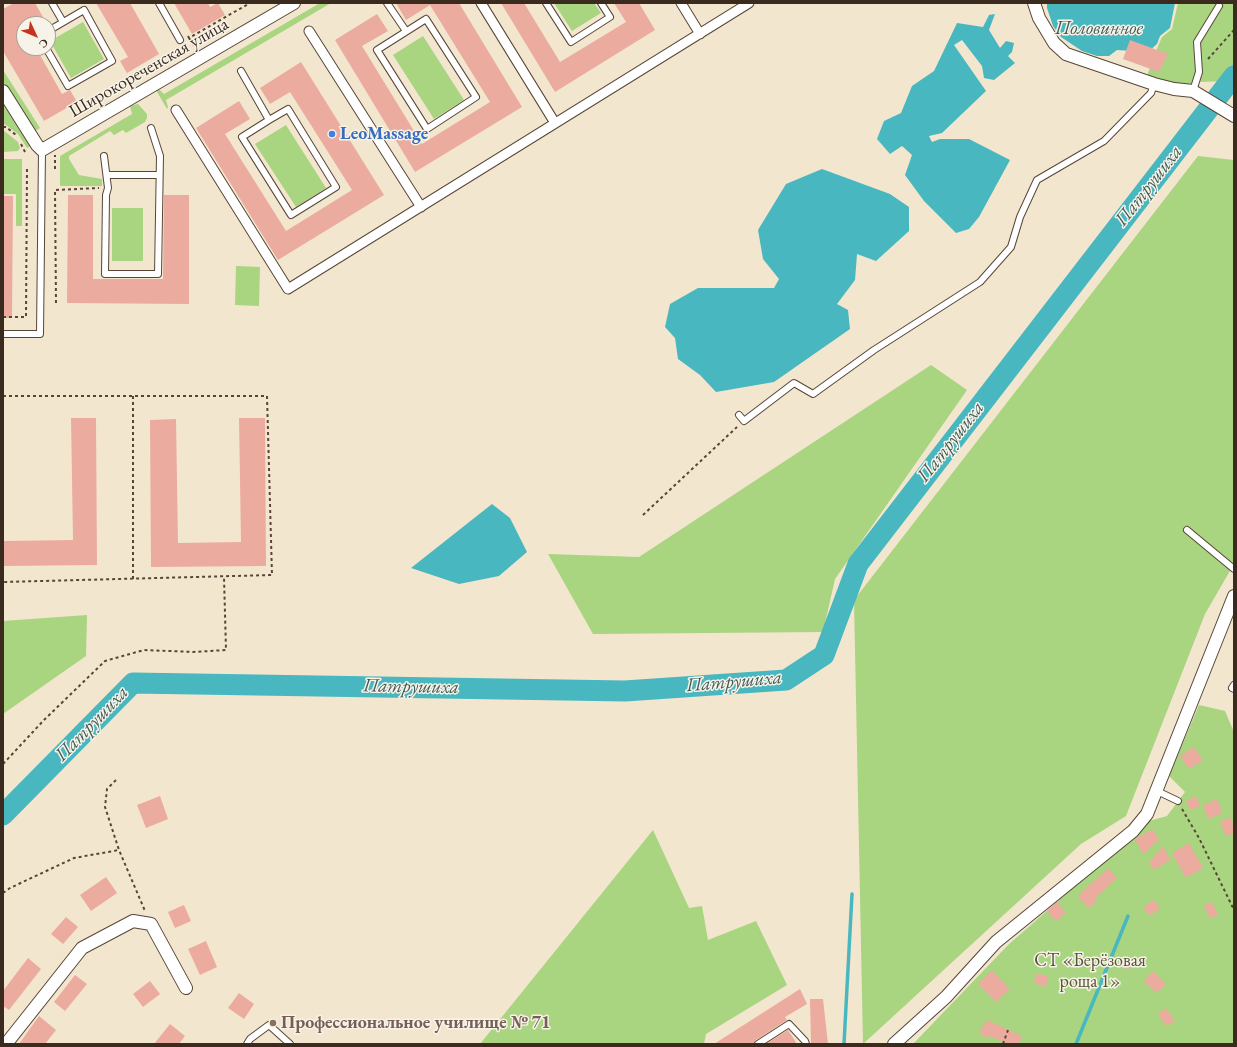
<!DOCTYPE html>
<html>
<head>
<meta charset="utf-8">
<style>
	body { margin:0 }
	#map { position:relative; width:1237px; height:1047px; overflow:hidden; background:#f3e6ce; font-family:"EB Garamond",serif }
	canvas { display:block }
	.frame { position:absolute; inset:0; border:4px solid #3b2a1e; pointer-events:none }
	.north { position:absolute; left:16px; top:16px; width:40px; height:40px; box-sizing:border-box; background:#f7f3e8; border:1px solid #aca397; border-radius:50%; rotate:134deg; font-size:11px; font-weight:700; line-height:16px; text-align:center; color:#3b2a1e }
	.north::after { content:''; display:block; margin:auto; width:14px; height:18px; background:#c8321e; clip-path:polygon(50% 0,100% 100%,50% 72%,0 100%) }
</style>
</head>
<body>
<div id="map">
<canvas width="1237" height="1047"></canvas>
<div class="frame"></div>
<div class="north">С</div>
</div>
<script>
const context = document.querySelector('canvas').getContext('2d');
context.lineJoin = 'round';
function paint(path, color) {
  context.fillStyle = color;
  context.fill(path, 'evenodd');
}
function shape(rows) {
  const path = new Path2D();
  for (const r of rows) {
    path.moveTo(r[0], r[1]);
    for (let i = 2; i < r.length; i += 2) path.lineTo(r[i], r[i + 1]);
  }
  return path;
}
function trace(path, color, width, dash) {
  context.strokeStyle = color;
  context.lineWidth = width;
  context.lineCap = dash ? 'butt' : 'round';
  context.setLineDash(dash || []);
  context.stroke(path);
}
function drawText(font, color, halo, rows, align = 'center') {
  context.font = font + ' "EB Garamond",serif';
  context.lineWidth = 3;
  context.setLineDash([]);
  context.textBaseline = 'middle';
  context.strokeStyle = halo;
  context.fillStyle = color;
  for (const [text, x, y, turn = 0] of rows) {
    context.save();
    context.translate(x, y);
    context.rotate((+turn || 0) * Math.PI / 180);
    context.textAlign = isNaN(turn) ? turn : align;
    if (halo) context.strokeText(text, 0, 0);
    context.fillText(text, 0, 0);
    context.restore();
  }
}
paint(shape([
	[320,3,331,3,166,100,168,107,167,109,156,90,159,89,164,94],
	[554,3,594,3,601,13,572,31],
	[1178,3,1234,3,1234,81,1196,82,1185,85,1147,76,1158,46,1162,37,1172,29],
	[83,22,104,59,71,78,50,41],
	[423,36,464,100,434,119,393,55],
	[3,70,40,128,35,131,3,81],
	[3,102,31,146,27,148,18,134,3,123],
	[138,104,147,114,147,118,145,122,126,133,123,130,114,135,110,131,69,156,69,159,79,175,102,179,102,186,60,186,60,156,132,114,130,106],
	[286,125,326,188,296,207,255,144],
	[3,130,18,142,20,148,18,151,3,152],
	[1198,156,1234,160,1234,564,1205,614,1126,816,1081,844,863,1044,854,600],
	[3,159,22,159,22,226,16,226,16,194,3,194],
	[112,208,143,208,143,261,112,261],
	[236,266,260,267,259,306,235,305],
	[931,365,967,390,835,579,823,632,593,634,548,554,639,557],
	[87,615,86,656,3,714,3,621],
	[1199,705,1225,711,1234,732,1234,1044,913,1044,1008,945,1149,821,1167,816,1185,792,1169,776],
	[653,830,689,908,702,906,708,940,756,921,787,985,706,1034,704,1044,480,1044]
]), '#a9d480');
paint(shape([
	[1047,3,1175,3,1170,28,1160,36,1157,44,1148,52,1117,50,1109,56,1097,56,1082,51,1061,37,1053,26,1047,8],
	[995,14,989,30,1000,48,1006,41,1014,43,1012,52,1008,56,1015,63,994,80,984,78,982,66,962,40,954,45,986,91,942,133,929,136,932,142,940,139,969,139,1010,160,979,217,969,229,956,233,924,201,905,175,912,155,902,146,890,154,877,139,884,121,901,113,912,86,934,71,957,23,983,27,989,15],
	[822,169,890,194,909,207,909,231,876,261,857,254,855,280,837,304,848,310,850,329,774,382,716,392,700,375,678,359,675,338,665,327,670,304,698,288,774,288,779,279,763,259,758,230,786,184],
	[492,504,510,518,527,552,499,576,459,584,411,568]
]), '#48b7c0');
trace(shape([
	[844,1044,852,894],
	[1076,1044,1128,916]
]), '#48b7c0', 3.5);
trace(shape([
	[3,815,133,683,625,691,786,680,824,655,858,564,1234,76]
]), '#48b7c0', 21);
paint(shape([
	[14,3,35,3,43,17,32,24,24,24,24,48,36,48,62,94,70,90,77,102,44,121,3,51,3,9],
	[96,3,130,3,159,54,127,73,120,61,128,57],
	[174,3,208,3,210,7,218,3,225,15,192,34],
	[396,3,459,3,522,107,415,172,335,40,377,14,388,31,362,46,422,144,490,102,430,5,406,20],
	[501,3,524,3,560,62,626,22,614,3,639,3,655,30,555,92],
	[1130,40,1168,54,1159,72,1123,59],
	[301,62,384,195,278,260,196,128,239,101,250,119,225,134,286,231,352,190,290,92,270,104,260,88],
	[68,195,93,195,93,279,163,279,164,195,189,195,189,304,67,303],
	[3,196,13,196,12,318,3,318],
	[71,418,96,418,97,565,3,566,3,541,73,540],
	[239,418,265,418,266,566,151,567,150,420,176,419,178,543,241,542],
	[1194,747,1203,760,1189,769,1180,756],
	[160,796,168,819,146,828,137,805],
	[1196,796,1200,806,1190,810,1186,801],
	[1217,799,1222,813,1208,819,1203,805],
	[1230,817,1234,826,1234,833,1226,836,1220,822],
	[1153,829,1159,840,1143,854,1135,839],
	[1189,843,1203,868,1186,878,1172,853],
	[1163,846,1170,860,1154,870,1149,863],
	[1108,868,1117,878,1095,898,1097,900,1089,908,1078,896],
	[106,877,117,893,91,911,80,895],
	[1153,900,1160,908,1150,916,1143,908],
	[1057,902,1066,913,1056,921,1047,911],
	[1212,902,1218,915,1209,918,1204,905],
	[184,905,191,921,175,928,168,912],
	[66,917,78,927,63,944,51,934],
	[206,941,217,967,200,975,188,949],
	[1127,956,1135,961,1128,970,1121,965],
	[28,958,41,969,9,1010,3,1006,3,991],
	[992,970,1010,989,996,1002,978,984],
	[1153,971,1166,984,1157,993,1144,981],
	[1037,973,1049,977,1045,987,1034,983],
	[75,975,87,984,65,1011,54,1002],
	[150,981,160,994,143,1007,133,994],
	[800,989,807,1004,785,1017,787,1020,756,1040,754,1044,714,1044],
	[239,993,254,1004,244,1019,228,1008],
	[810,999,823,999,828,1044,811,1044],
	[1166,1008,1175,1021,1166,1026,1158,1014],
	[39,1016,56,1030,45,1044,19,1044],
	[987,1020,1022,1036,1019,1044,1009,1044,989,1036,988,1038,979,1033],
	[170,1024,185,1036,179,1044,154,1044],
	[788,1030,797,1044,766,1044]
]), '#ecab9f');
const service = shape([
	[52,3,63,22],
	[159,3,180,40],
	[387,3,406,31],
	[546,3,571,42,610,17,601,3],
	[426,19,476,97,427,129,377,50,426,19],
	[46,48,68,86,112,61,84,10,48,31],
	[241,71,269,120,288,109,336,187,291,215,242,137,269,120],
	[1193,91,1199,72,1197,42,1219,6],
	[104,156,108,188,106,195,105,274,158,274,160,156,151,128],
	[108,175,159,175],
	[3,334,40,334,42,150],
	[739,415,744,421,794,383,813,394,874,350,980,282,1011,247,1020,217,1037,180,1104,141,1151,93,1154,84],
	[1187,530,1234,569],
	[1234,685,1232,688,1234,689],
	[1157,791,1178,801],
	[247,1044,250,1039,269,1025,290,1044],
	[758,1044,789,1024,805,1041,806,1044]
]);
const pedestrian = shape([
	[481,3,555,123],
	[681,3,700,34],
	[309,31,421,207],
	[176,110,288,289,749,3]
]);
const minor = shape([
	[1034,3,1039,18,1054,43,1066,54,1154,84,1174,89,1193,91,1234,116],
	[3,91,37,145,42,150,294,3],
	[6,1044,82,948,133,921,151,924,186,988],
	[894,1044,946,997,996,942,1133,831,1147,814,1234,596]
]);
trace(service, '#574638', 8);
trace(pedestrian, '#574638', 11);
trace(minor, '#574638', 14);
trace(shape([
	[188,36,189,38,250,3],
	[189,38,195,47],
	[1208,59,1234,30],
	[3,127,6,127,16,135],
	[21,144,26,154],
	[55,169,55,155],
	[56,303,55,190,99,188],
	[3,317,26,317,27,168],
	[3,396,267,396,272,575,3,582],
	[643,515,737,427],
	[133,579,133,396],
	[3,764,44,720,105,661,144,650,193,652,226,650,224,577],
	[116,780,107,789,105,807,119,850,145,911],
	[1182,809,1199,838,1234,910],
	[3,893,10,888,74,858,119,850],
	[1003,1044,1008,1030]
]), '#574638', 2, [3, 3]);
trace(service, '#fff', 6);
trace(pedestrian, '#fff', 9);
trace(minor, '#fff', 12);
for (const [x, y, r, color] of [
	[332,134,4,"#3f7fe0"],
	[273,1023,4,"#8d6e63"]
]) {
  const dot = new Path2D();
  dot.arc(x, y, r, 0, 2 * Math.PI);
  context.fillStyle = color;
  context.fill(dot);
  trace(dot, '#f7f3e8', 1.5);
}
drawText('18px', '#3b2a1e', '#f7f3e8', [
	["Широкореченская улица",149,68,-30]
]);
drawText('bold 18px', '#366cbe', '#f7f3e8', [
	["LeoMassage",340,134]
], 'left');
drawText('18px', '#565436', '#f7f3e8', [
	["СТ «Берёзовая",1090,961],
	["роща 1»",1090,982]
]);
drawText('bold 18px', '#785e54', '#f7f3e8', [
	["Профессиональное училище № 71",281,1023]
], 'left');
drawText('italic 19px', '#405b57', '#f7f3e8', [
	["Половинное",1099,29],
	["Патрушиха",1149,186,-52],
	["Патрушиха",951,442,-52],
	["Патрушиха",734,682,-5],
	["Патрушиха",411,687,1],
	["Патрушиха",92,724,-46]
]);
</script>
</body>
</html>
